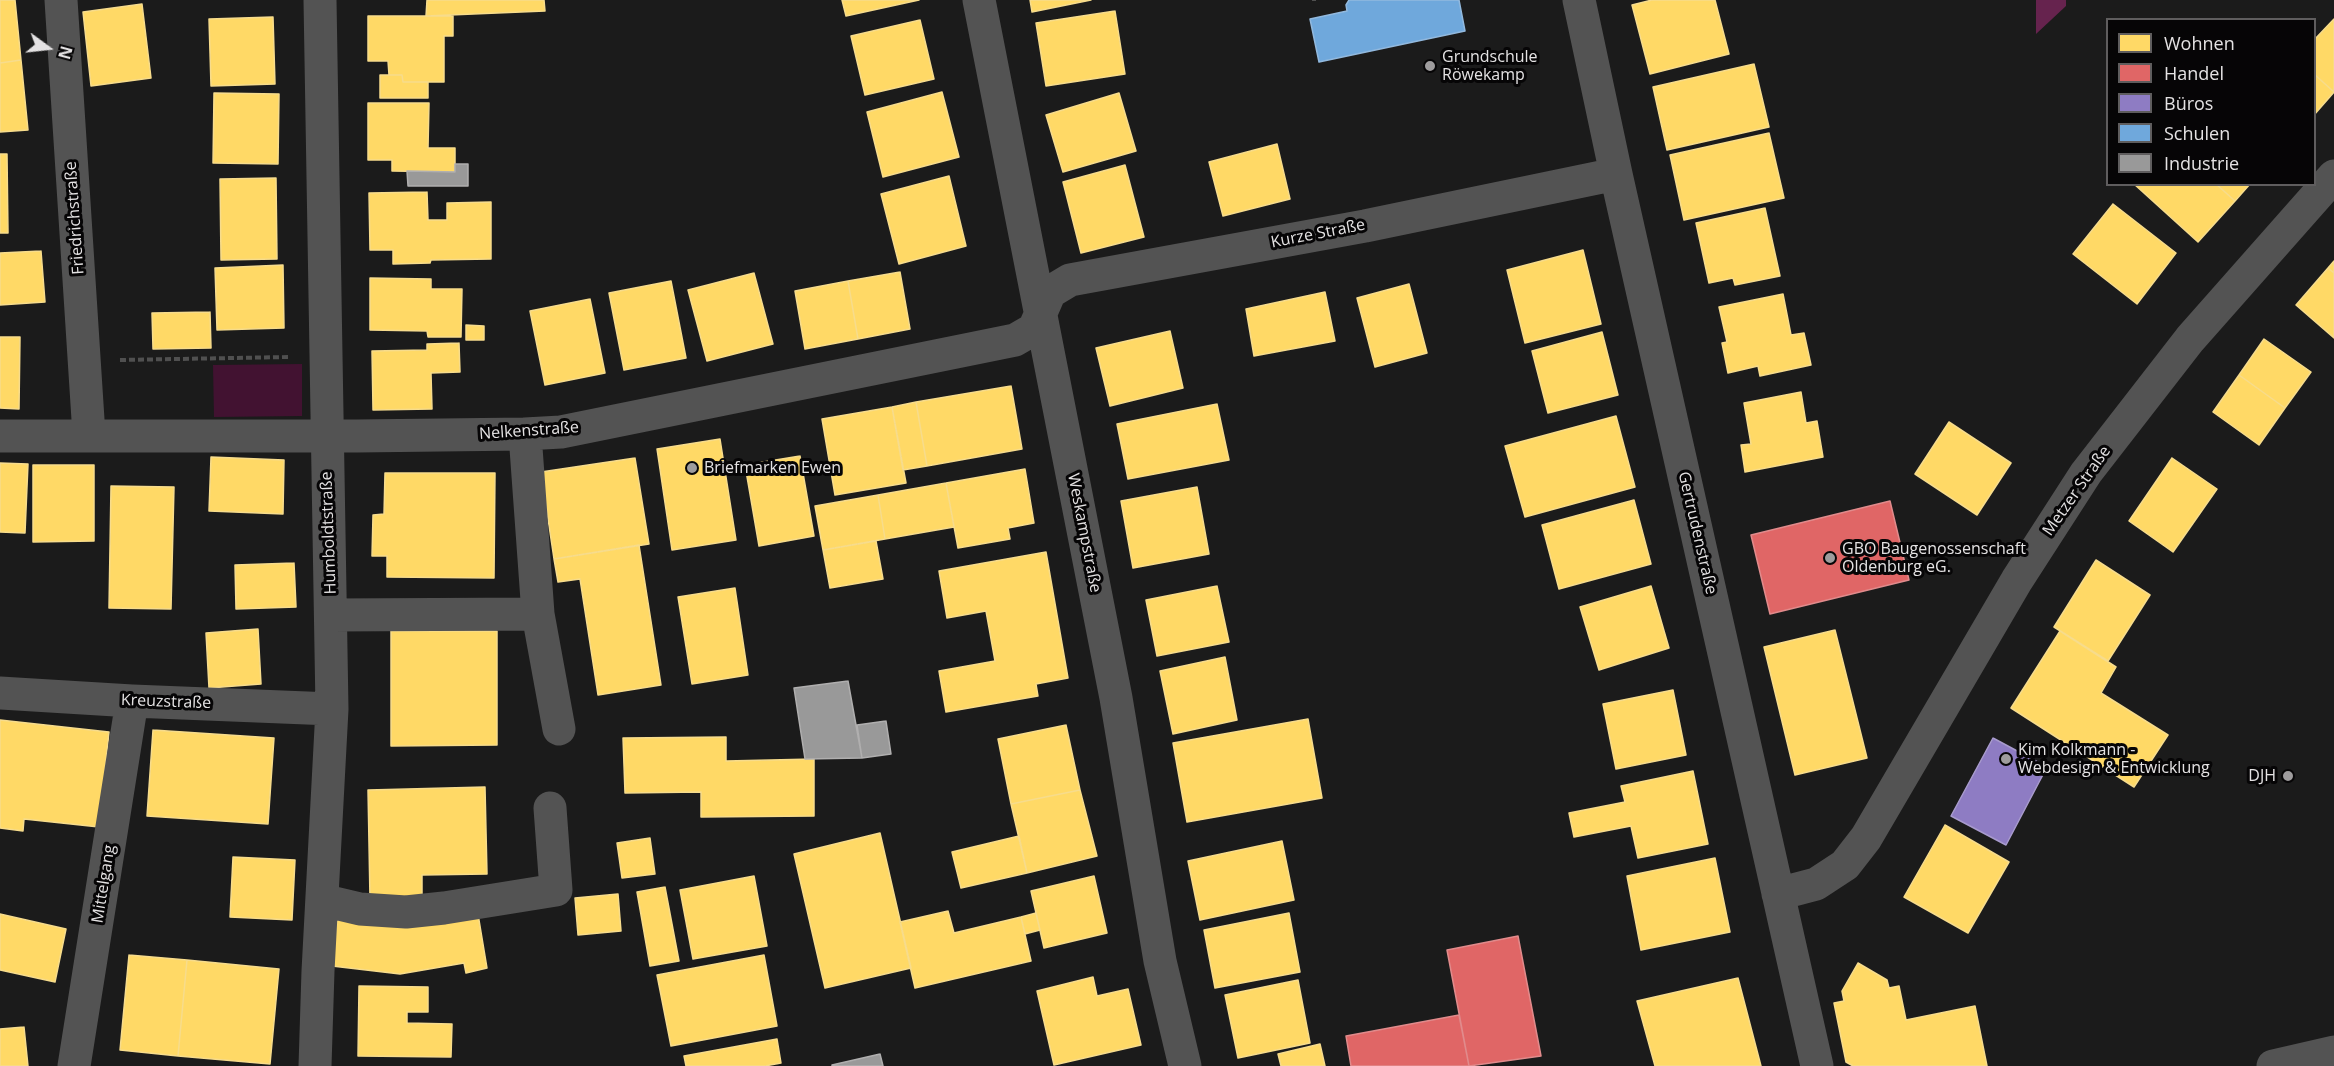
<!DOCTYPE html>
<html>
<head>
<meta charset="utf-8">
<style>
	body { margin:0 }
	#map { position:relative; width:2334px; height:1066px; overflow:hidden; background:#1b1b1b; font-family:"Open Sans",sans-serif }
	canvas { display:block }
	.legend { position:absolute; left:2106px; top:18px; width:210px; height:168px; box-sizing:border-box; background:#060506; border:2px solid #5f5d5e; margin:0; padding:8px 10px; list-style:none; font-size:18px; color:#e4e2e3 }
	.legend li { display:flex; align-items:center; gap:12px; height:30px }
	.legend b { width:30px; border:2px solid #5f5d5e }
	.north { position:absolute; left:18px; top:18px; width:60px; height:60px; -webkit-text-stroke:4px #060506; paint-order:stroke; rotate:105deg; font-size:16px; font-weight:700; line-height:24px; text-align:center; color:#e4e2e3 }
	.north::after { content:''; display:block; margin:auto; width:21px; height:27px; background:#e4e2e3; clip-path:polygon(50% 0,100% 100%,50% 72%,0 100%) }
</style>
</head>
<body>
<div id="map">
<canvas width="2334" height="1066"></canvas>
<ul class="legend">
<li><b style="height:16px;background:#ffd966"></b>Wohnen</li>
<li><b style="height:16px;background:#e06666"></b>Handel</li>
<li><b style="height:16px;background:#8e7cc3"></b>Büros</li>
<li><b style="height:16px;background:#6fa8dc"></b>Schulen</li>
<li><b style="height:16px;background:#999"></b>Industrie</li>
</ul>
<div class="north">N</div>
</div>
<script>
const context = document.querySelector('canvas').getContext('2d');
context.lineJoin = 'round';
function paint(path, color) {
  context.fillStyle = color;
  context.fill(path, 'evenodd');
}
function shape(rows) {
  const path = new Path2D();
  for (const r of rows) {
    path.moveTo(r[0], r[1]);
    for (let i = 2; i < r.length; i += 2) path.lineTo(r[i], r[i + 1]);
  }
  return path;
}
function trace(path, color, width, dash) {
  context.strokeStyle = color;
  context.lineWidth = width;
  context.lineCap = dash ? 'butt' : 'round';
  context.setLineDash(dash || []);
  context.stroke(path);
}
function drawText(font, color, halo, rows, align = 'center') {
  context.font = font + ' "Open Sans",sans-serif';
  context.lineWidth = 6;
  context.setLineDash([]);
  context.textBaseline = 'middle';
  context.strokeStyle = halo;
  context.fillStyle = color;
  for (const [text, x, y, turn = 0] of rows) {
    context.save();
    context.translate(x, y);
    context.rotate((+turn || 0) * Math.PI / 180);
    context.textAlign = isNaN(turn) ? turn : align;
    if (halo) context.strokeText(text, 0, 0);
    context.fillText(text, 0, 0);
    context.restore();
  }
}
paint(shape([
	[302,364,302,416,214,417,213,365]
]), '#421231');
paint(shape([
	[2036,0,2066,0,2066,6,2036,34]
]), '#66234e');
const homes = shape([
	[0,0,15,0,21,60,0,63,0,0],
	[427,0,544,0,545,11,426,16,427,0],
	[842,0,919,0,846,16,842,0],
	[1030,0,1091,0,1032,12,1030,0],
	[1652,0,1715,0,1729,54,1650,74,1632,5,1652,0],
	[142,4,151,78,91,86,83,12,142,4],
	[1115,11,1125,74,1046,86,1036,23,1115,11],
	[368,16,453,16,453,36,444,36,444,82,403,82,402,75,389,75,388,61,368,61,368,16],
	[273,17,275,84,211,86,209,19,273,17],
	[2334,19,2334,92,2314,74,2314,40,2334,19],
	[920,20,934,79,865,95,851,36,920,20],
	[21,60,28,130,0,132,0,63,21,60],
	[1754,64,1769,127,1667,150,1653,87,1754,64],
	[2314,74,2334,92,2314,115,2314,74],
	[380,75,402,75,403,82,428,82,428,98,380,98,380,75],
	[942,92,959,157,883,177,867,112,942,92],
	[214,93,279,94,278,164,213,163,214,93],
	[1119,93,1136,151,1063,172,1046,115,1119,93],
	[368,103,429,103,428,148,455,148,455,172,392,171,392,160,368,160,368,103],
	[1769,133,1784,198,1684,220,1670,155,1769,133],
	[1277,144,1290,199,1223,216,1209,162,1277,144],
	[0,154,7,154,8,233,0,233,0,154],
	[1125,165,1144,237,1081,253,1063,182,1125,165],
	[949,176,966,246,899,264,881,194,949,176],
	[276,178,277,259,221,260,220,179,276,178],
	[2134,184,2216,184,2235,201,2198,242,2134,184],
	[2216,184,2250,184,2235,201,2216,184],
	[427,192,428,220,447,220,447,203,491,202,491,259,431,260,430,263,393,264,393,250,370,250,369,193,427,192],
	[2113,204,2176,253,2137,304,2073,254,2113,204],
	[1765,208,1780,276,1735,285,1733,278,1709,283,1696,223,1765,208],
	[1583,250,1601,324,1525,343,1507,270,1583,250],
	[41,251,45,302,0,305,0,253,41,251],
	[2334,261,2334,273,2328,268,2334,261],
	[283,265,284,328,217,330,215,268,283,265],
	[2328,268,2334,273,2334,338,2296,305,2328,268],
	[900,272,910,329,858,339,848,281,900,272],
	[754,273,773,344,707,361,688,290,754,273],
	[370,278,431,279,431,289,462,289,461,337,428,337,427,331,370,330,370,278],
	[671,281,686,358,624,370,609,293,671,281],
	[848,281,858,339,805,349,795,291,848,281],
	[1409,284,1427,353,1375,367,1357,298,1409,284],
	[1325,292,1335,341,1254,356,1246,309,1325,292],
	[1783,294,1791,335,1804,333,1811,365,1760,376,1758,366,1728,373,1722,343,1727,342,1719,307,1783,294],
	[590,299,605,373,545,385,530,311,590,299],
	[210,312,211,348,153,349,152,313,210,312],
	[466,325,484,326,484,340,466,340,466,325],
	[1170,331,1183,388,1110,406,1096,348,1170,331],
	[1602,332,1618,395,1548,413,1532,351,1602,332],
	[0,337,20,337,19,409,0,408,0,337],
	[2264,339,2311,372,2285,408,2239,375,2264,339],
	[459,343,460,372,431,373,432,409,373,410,372,351,427,350,427,344,459,343],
	[2239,375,2285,408,2259,445,2213,412,2239,375],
	[1011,386,1022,449,927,466,916,402,1011,386],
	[1801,392,1806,423,1817,421,1823,457,1745,472,1741,445,1751,444,1744,403,1801,392],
	[916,402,927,466,903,470,892,407,916,402],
	[1217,404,1229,460,1128,479,1117,424,1217,404],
	[892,407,906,483,835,495,822,419,892,407],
	[1616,416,1635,487,1525,517,1505,446,1616,416],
	[1949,422,2011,463,1977,515,1915,474,1949,422],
	[720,439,736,540,672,550,657,449,720,439],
	[800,456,814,536,759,546,745,465,800,456],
	[211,457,284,460,283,514,209,511,211,457],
	[635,458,649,544,554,559,541,472,635,458],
	[2172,458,2217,489,2173,552,2129,521,2172,458],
	[0,463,28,464,25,533,0,532,0,463],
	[33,465,94,465,94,541,33,542,33,465],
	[1025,469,1034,523,1008,528,1010,539,958,548,946,483,1025,469],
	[385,473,495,473,494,578,387,577,387,556,372,556,373,515,384,514,385,473],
	[946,483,954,527,885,539,878,495,946,483],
	[111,486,174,487,171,609,109,608,111,486],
	[1197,487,1209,554,1133,568,1121,501,1197,487],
	[878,495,885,539,823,550,815,506,878,495],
	[1634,500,1651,564,1559,589,1542,525,1634,500],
	[876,541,883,579,830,588,823,550,876,541],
	[639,545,661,685,598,695,580,579,558,582,554,559,639,545],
	[1046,552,1068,678,1036,684,1038,696,946,712,939,671,995,661,986,611,947,618,939,571,1046,552],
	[2096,560,2150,595,2108,661,2054,627,2096,560],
	[294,563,296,607,236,609,235,565,294,563],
	[1217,586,1229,642,1157,656,1146,600,1217,586],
	[1651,586,1669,648,1599,670,1580,607,1651,586],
	[735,588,748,675,692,684,678,597,735,588],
	[258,629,261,684,209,688,206,633,258,629],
	[1835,630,1867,758,1795,775,1764,647,1835,630],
	[391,631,497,631,497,745,391,746,391,631],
	[2060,631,2116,667,2101,693,2168,735,2134,787,2011,708,2060,631],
	[1225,657,1237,720,1173,734,1160,671,1225,657],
	[1673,690,1686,755,1616,769,1603,704,1673,690],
	[1308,719,1322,798,1187,822,1173,743,1308,719],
	[0,720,109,732,99,827,24,819,23,831,0,828,0,720],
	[1066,725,1080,790,1011,804,998,739,1066,725],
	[153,730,274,738,268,824,147,816,153,730],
	[726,737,726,761,814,759,814,816,701,817,701,792,625,793,623,738,726,737],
	[1693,771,1708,844,1638,858,1631,826,1574,837,1569,813,1625,802,1621,786,1693,771],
	[485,787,487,874,422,875,422,898,370,899,368,790,485,787],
	[1080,790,1097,856,1027,873,1011,804,1080,790],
	[1945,825,2009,862,1968,933,1904,897,1945,825],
	[880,833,911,968,825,988,794,854,880,833],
	[1019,836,1027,873,961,888,952,852,1019,836],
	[650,838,655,874,622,878,617,843,650,838],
	[1282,841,1294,900,1200,920,1188,861,1282,841],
	[233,857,295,860,292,920,230,917,233,857],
	[1715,858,1730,932,1641,950,1627,876,1715,858],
	[754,876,767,946,693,959,680,890,754,876],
	[1094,876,1107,933,1044,948,1031,891,1094,876],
	[665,887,679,961,650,966,637,892,665,887],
	[618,894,621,931,578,935,575,898,618,894],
	[948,911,954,933,1021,917,1031,961,915,988,900,922,948,911],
	[1036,913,1040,930,1025,934,1021,917,1036,913],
	[1289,913,1300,972,1215,988,1204,930,1289,913],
	[0,914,66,929,55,982,0,970,0,914],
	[478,914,487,968,466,973,464,963,400,974,332,966,337,920,478,914],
	[129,955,187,960,178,1056,120,1050,129,955],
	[764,955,777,1026,671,1046,657,975,764,955],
	[187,960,279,969,270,1064,178,1056,187,960],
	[1858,963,1887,980,1889,988,1899,986,1906,1020,1975,1006,1987,1066,1853,1066,1846,1062,1834,1003,1844,1001,1842,991,1858,963],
	[1093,977,1097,996,1128,989,1141,1045,1054,1065,1037,991,1093,977],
	[1738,978,1761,1066,1655,1066,1637,1001,1738,978],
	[1298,980,1310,1043,1238,1058,1225,995,1298,980],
	[359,986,428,987,428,1012,407,1012,407,1023,452,1024,451,1057,358,1056,359,986],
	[24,1027,28,1066,0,1066,0,1029,24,1027],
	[777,1039,781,1063,765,1066,686,1066,684,1056,777,1039],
	[1320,1044,1325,1066,1281,1066,1278,1054,1320,1044]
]);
paint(homes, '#ffd966');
trace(homes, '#f7dc8c', 1.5);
const shops = shape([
	[1890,501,1909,580,1770,614,1751,535,1890,501],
	[1518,936,1541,1056,1469,1066,1447,950,1518,936],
	[1459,1015,1469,1066,1351,1066,1346,1036,1459,1015]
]);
paint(shops, '#e06666');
trace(shops, '#e18b8c', 1.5);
const offices = shape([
	[1993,738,2047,767,2006,845,1951,816,1993,738]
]);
paint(offices, '#8e7cc3');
trace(offices, '#a89bcd', 1.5);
const schools = shape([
	[1349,0,1459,0,1465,31,1319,62,1310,19,1347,11,1346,5,1349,0]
]);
paint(schools, '#6fa8dc');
trace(schools, '#92b9de', 1.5);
const industry = shape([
	[455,164,468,164,468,186,408,186,407,171,455,172,455,164],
	[848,681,862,758,805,759,794,688,848,681],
	[886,721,891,754,862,758,857,725,886,721],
	[880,1054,883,1066,832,1066,832,1065,880,1054]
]);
paint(industry, '#999');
trace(industry, '#b0afaf', 1.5);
trace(shape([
	[1314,0,1314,1],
	[120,360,289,357]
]), '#505050', 4, [6, 3]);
trace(shape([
	[61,0,89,435],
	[979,0,1116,698,1160,961,1185,1066],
	[1579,0,1616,174,1817,1066],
	[525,434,538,614,559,729],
	[0,436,357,436,525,434,561,432,1015,340,1034,329,1050,292,1070,280,1365,226,1616,174],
	[331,615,538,614],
	[0,693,132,701,332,709],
	[1778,894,1816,884,1845,865,1866,838,2017,580,2086,473,2190,339,2334,176],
	[322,900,360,909,406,912,444,908,556,890,550,808],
	[74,1066,132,701],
	[315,1066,318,971,332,709,320,0],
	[2273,1066,2334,1052]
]), '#535353', 33);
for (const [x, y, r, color] of [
	[1430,66,6,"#9e9c9d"],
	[692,468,6,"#9e9c9d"],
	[1830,558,6,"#9e9c9d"],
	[2006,759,6,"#9e9c9d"],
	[2288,776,6,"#9e9c9d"]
]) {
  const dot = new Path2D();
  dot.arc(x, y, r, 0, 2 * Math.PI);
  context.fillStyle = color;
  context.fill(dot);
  trace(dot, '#060506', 2);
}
drawText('16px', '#e4e2e3', '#060506', [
	["Grundschule",1442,57],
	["Röwekamp",1442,75],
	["Briefmarken Ewen",704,468],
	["GBO Baugenossenschaft",1842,549],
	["Oldenburg eG.",1842,567],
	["Kim Kolkmann -",2018,750],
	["Webdesign & Entwicklung",2018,768],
	["DJH",2276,776,"right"]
], 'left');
drawText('16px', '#e4e2e3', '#060506', [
	["Friedrichstraße",75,218,-94],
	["Kurze Straße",1318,234,-11],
	["Nelkenstraße",529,431,-4],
	["Metzer Straße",2077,491,-55],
	["Humboldtstraße",329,533,-92],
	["Weskampstraße",1084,533,79],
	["Gertrudenstraße",1697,533,77],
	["Kreuzstraße",166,702,2],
	["Mittelgang",104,884,-81]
]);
</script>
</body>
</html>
